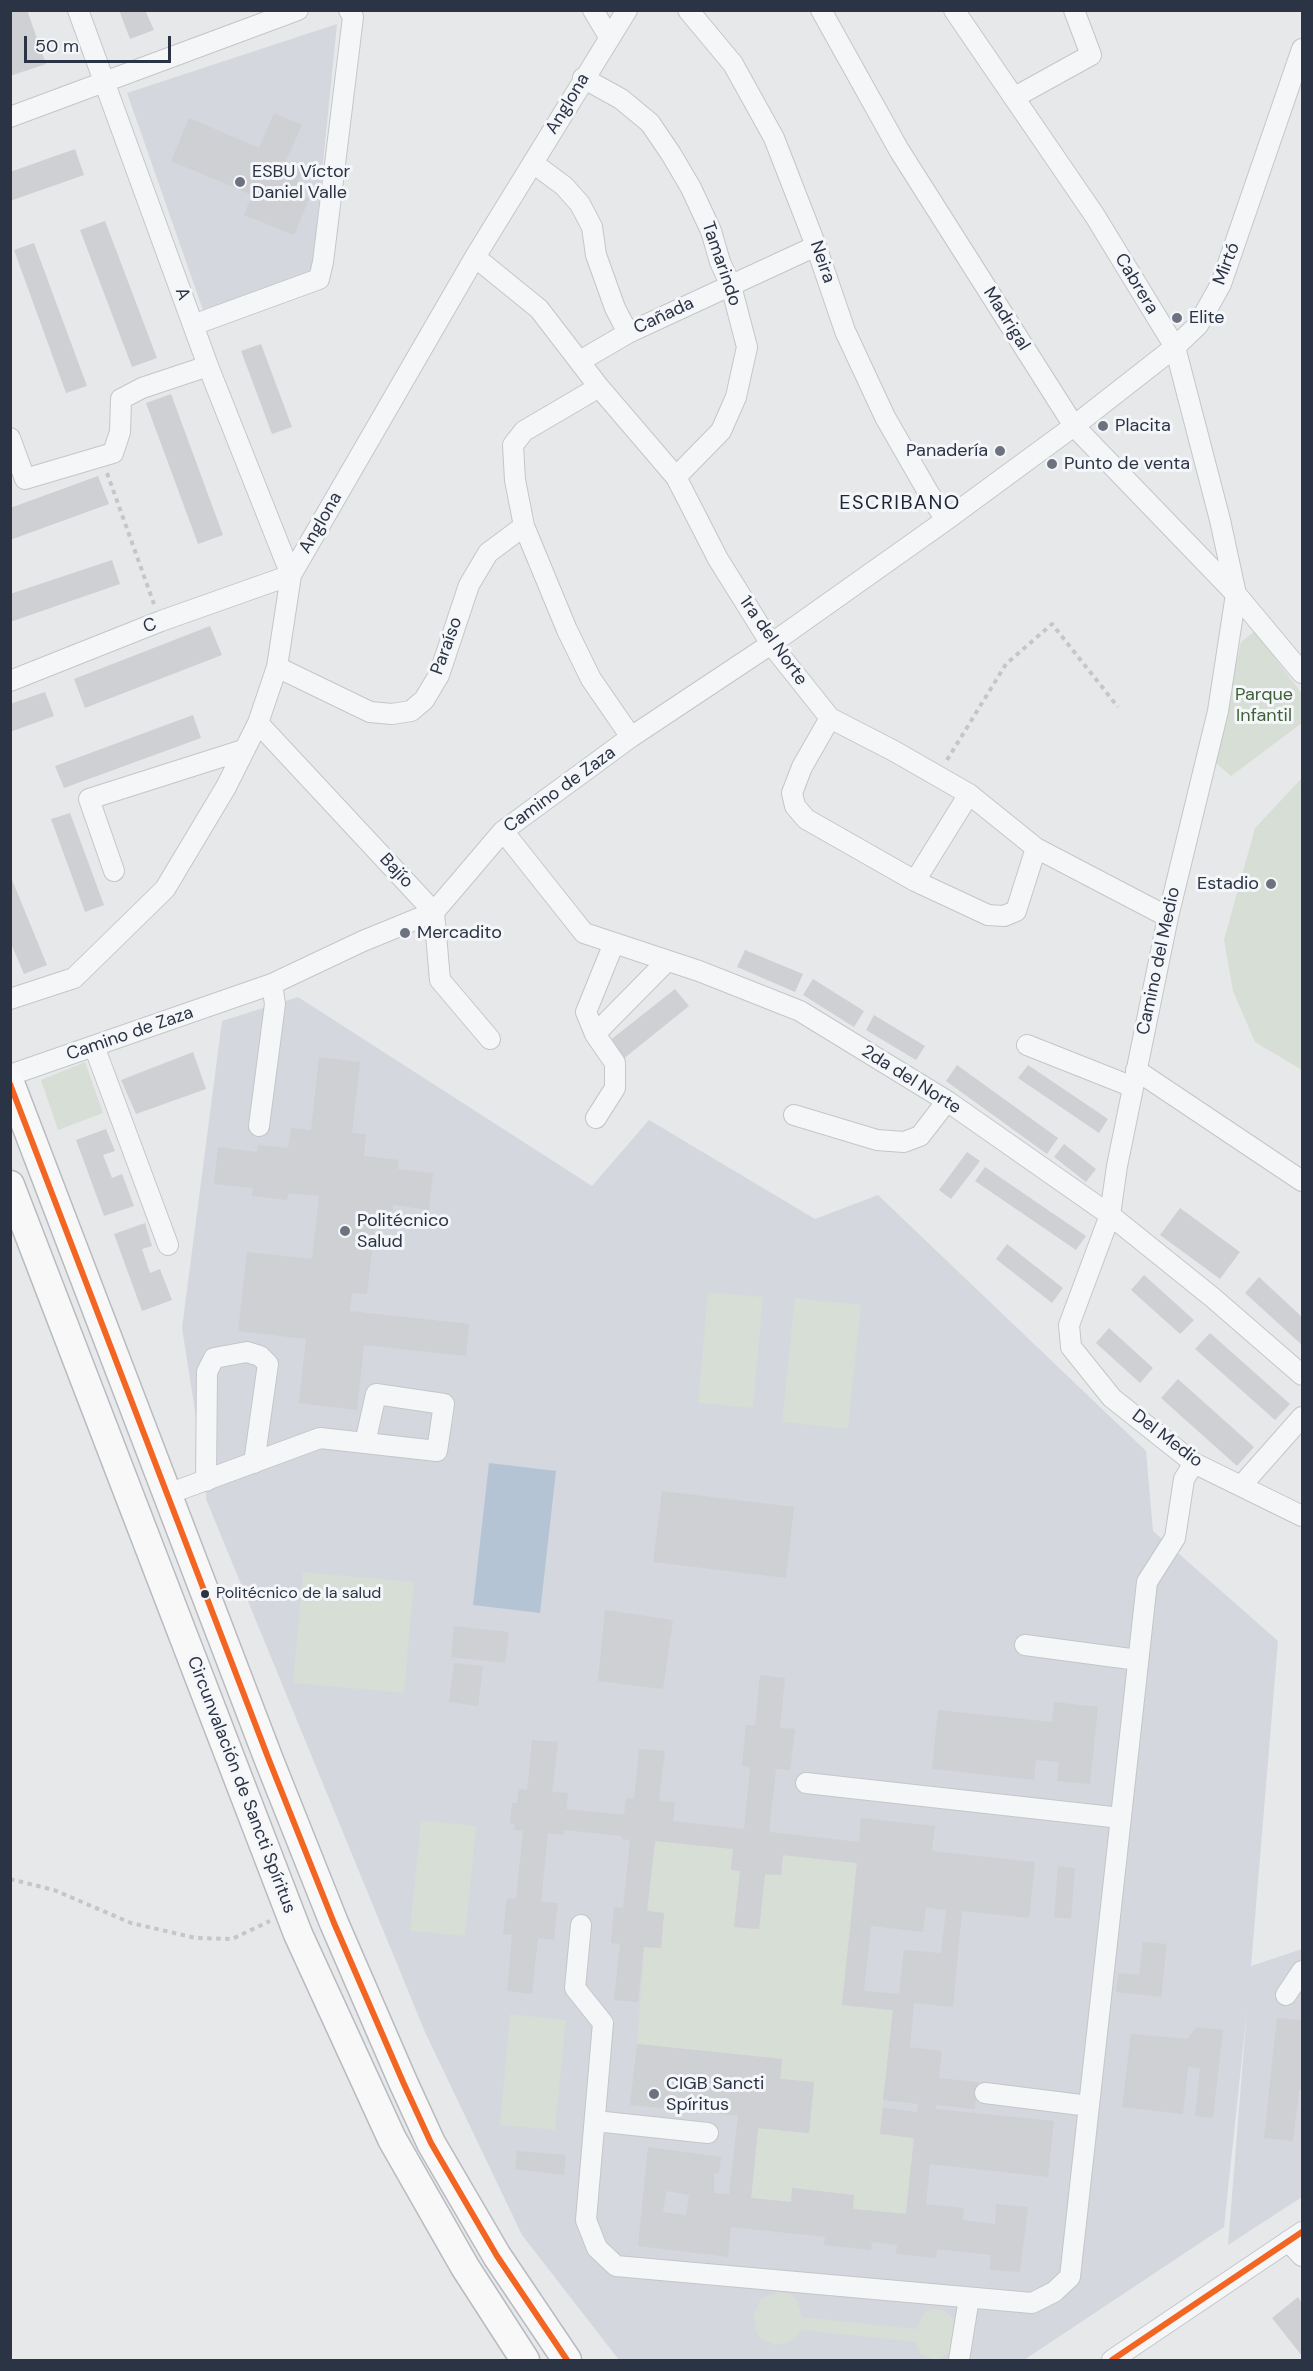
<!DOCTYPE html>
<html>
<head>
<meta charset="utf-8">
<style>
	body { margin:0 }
	#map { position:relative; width:1313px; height:2371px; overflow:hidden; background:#e6e8ea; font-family:"DM Sans",sans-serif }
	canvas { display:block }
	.frame { position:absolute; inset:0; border:12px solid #2b3445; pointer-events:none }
	.scale { position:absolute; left:24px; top:36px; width:147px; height:27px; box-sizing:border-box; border:3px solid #2b3445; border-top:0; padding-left:8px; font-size:18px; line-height:21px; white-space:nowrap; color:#2b3445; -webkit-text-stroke:4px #f4f6f9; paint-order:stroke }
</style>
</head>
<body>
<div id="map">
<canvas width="1313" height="2371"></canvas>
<div class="frame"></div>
<div class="scale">50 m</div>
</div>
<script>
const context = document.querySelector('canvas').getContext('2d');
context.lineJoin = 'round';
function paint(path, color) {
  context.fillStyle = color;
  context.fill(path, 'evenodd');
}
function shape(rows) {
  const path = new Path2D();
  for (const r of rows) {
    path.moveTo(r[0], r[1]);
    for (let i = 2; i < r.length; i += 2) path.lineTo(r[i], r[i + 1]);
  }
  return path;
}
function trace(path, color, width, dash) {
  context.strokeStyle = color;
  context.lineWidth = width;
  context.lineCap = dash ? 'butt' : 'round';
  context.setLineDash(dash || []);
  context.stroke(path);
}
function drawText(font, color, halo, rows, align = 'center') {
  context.font = font + ' "DM Sans",sans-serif';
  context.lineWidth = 6;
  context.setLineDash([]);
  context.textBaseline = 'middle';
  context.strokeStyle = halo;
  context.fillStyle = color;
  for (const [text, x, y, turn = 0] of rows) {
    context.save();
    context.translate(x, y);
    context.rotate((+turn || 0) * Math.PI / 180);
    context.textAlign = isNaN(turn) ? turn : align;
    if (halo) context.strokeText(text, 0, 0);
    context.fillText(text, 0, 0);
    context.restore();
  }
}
paint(shape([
	[337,24,312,272,203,310,127,93],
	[298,997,592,1186,649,1120,815,1219,878,1195,1146,1451,1153,1531,1278,1641,1251,1966,1302,1949,1302,2197,1228,2245,1247,2010,1224,2227,1024,2360,619,2360,522,2235,425,2032,206,1499,206,1481,182,1328,222,1021]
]), '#d4d7dd');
paint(shape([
	[1255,631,1302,694,1302,723,1231,776,1214,761,1241,642],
	[1302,778,1302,1070,1255,1042,1233,991,1224,940,1255,828],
	[85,1062,103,1113,58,1130,41,1080],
	[708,1292,763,1297,753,1408,698,1403],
	[795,1298,861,1305,848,1429,782,1422],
	[303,1572,414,1582,404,1693,293,1683],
	[421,1820,476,1826,465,1936,410,1931],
	[655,1841,733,1849,731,1870,740,1871,734,1927,759,1929,765,1874,781,1875,783,1855,857,1863,842,2005,893,2010,880,2134,914,2138,906,2214,853,2209,854,2195,793,2188,791,2202,751,2198,758,2128,809,2133,814,2083,780,2079,782,2059,637,2044,644,1947,661,1948,664,1914,647,1911],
	[510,2014,566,2020,555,2130,500,2125],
	[779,2292,790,2294,797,2300,802,2317,916,2329,922,2316,928,2310,936,2309,944,2311,955,2320,957,2330,950,2353,936,2360,920,2354,916,2342,802,2330,795,2339,788,2342,775,2345,761,2339,756,2332,754,2314,761,2298]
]), '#d6ded6');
paint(shape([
	[489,1463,556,1471,540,1613,473,1605]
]), '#b4c4d5');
paint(shape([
	[10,10,27,10,46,64,10,76],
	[119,10,145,10,154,30,130,39],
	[274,113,302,125,285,163,303,170,293,193,309,199,294,235,244,215,252,195,171,161,189,118,259,148],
	[75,149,84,175,10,201,10,172],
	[105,221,157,358,132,367,80,230],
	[34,243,87,386,66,393,14,250],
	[261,344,292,427,272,434,241,351],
	[171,394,223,535,198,544,146,403],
	[98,476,109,504,10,540,10,508],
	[112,560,120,584,10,622,10,594],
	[210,626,222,655,85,708,74,679],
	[45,692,54,716,10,732,10,704],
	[193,715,201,738,64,788,55,766],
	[70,813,104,905,85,912,51,819],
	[10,875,47,965,24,974,10,941],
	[745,950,803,974,795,992,737,967],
	[813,979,864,1011,854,1027,803,995],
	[675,989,689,1006,622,1060,608,1042],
	[874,1015,925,1046,916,1060,866,1030],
	[193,1052,206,1089,136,1114,121,1080],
	[319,1057,360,1062,352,1133,366,1134,364,1156,399,1160,398,1169,433,1173,429,1210,393,1205,393,1211,377,1209,367,1294,352,1293,350,1311,469,1324,466,1356,364,1345,357,1410,299,1403,306,1339,238,1331,247,1252,312,1259,319,1196,288,1193,287,1200,252,1196,253,1188,214,1184,218,1147,257,1152,258,1145,288,1148,291,1128,311,1130],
	[957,1065,1058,1138,1047,1154,946,1081],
	[1028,1065,1108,1119,1099,1133,1018,1078],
	[106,1129,115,1151,103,1155,112,1178,122,1174,134,1206,104,1216,76,1140],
	[1064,1144,1096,1169,1086,1182,1054,1157],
	[967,1152,980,1161,951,1199,939,1190],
	[985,1167,1086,1236,1076,1250,975,1181],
	[1180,1208,1240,1252,1220,1279,1160,1235],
	[145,1223,152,1246,142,1249,150,1273,160,1269,172,1300,142,1311,114,1234],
	[1007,1244,1063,1288,1052,1303,996,1259],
	[1144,1275,1194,1320,1180,1334,1131,1290],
	[1259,1277,1302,1317,1302,1345,1245,1293],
	[1109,1328,1153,1368,1140,1383,1096,1343],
	[1210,1333,1290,1404,1275,1420,1195,1349],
	[1178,1379,1254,1447,1237,1466,1161,1398],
	[662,1491,794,1507,786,1578,653,1562],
	[605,1610,673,1620,663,1689,598,1681],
	[454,1626,509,1632,505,1663,451,1657],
	[454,1663,483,1666,478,1706,449,1702],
	[760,1675,785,1678,780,1728,795,1729,790,1770,776,1769,769,1832,859,1842,861,1818,935,1826,932,1851,1035,1862,1029,1918,962,1911,953,2007,914,2003,910,2047,942,2051,939,2078,978,2082,975,2109,936,2105,936,2109,1054,2121,1048,2177,930,2164,926,2204,964,2208,963,2220,995,2224,996,2204,1028,2207,1020,2272,990,2270,991,2255,937,2249,936,2258,896,2254,897,2245,872,2242,871,2250,824,2245,825,2237,731,2227,728,2257,638,2246,648,2147,721,2157,719,2174,714,2173,714,2193,729,2194,738,2116,630,2105,637,2044,782,2059,780,2079,814,2082,809,2133,758,2128,751,2198,791,2202,792,2188,854,2195,853,2209,906,2214,914,2138,880,2134,883,2108,917,2112,918,2104,883,2100,893,2010,842,2005,857,1863,783,1855,781,1875,765,1874,759,1929,734,1927,740,1871,731,1870,733,1849,655,1841,647,1911,664,1913,661,1948,644,1947,638,2002,614,2000,620,1944,611,1943,614,1907,623,1908,630,1840,622,1839,622,1836,564,1830,563,1835,548,1833,541,1902,558,1903,554,1940,538,1938,532,1994,507,1991,512,1935,503,1934,507,1898,516,1899,523,1831,514,1830,515,1824,510,1824,512,1803,517,1803,519,1789,527,1790,532,1740,558,1742,552,1792,568,1793,566,1809,624,1815,626,1798,634,1799,639,1749,665,1751,659,1801,675,1802,673,1821,744,1829,750,1767,742,1766,746,1725,755,1725],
	[926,1907,946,1910,941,1953,904,1950,899,1994,864,1991,871,1926,923,1932],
	[666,2191,689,2195,686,2215,663,2212],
	[1054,1702,1098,1707,1090,1784,1057,1781,1059,1762,1036,1760,1034,1780,932,1769,938,1710,1052,1722],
	[1058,1866,1075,1868,1071,1919,1054,1917],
	[1143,1942,1167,1944,1161,1997,1116,1992,1118,1973,1139,1975],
	[1277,2018,1302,2020,1302,2090,1299,2090,1293,2141,1264,2138],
	[1197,2027,1223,2030,1213,2118,1195,2116,1200,2068,1188,2067,1183,2114,1122,2107,1131,2034,1187,2039],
	[517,2151,566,2155,564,2175,515,2169],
	[1298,2297,1302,2303,1302,2356,1272,2318]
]), '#ced0d3');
const minor = shape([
	[593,10,609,37],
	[688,10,733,64,774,138,816,246,845,331,885,417,928,492,946,520],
	[821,10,899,150,1074,426,1236,594,1302,673],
	[954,10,1095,216,1175,347,1220,520,1236,594,1218,711,1168,917,1117,1166,1110,1215,1069,1325,1071,1347,1112,1398,1194,1463,1302,1516],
	[583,78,621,99,650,123,671,154,691,188,711,231,720,262,731,286,747,347,736,397,721,431,676,477],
	[1015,97,1091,55,1074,10],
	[10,117,298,10],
	[533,163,564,186,580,204,592,227,596,255,615,308,628,333],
	[475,257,539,309,599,387,676,477,718,559,771,644,830,718,894,751,969,794,1036,848,1168,917],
	[193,325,319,279,323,262,353,17,349,10],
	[580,361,628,333,816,246],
	[599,387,524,431,513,445,515,480,524,526,567,630,591,679,631,737],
	[10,438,25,479,113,453,120,432,121,399,142,388,208,366],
	[277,667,370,712,392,714,411,711,424,700,439,675,469,585,488,553,524,526],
	[10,681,161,621,291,575,208,366,78,10],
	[830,718,802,767,792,793,795,806,806,819,915,881,988,915,1004,916,1016,911,1036,848],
	[258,723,434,912,440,980,490,1039],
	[503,831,584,933,699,971,800,1011,947,1101,1110,1215,1212,1297,1302,1375],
	[114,871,89,799,243,750],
	[915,881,969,794],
	[10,999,74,978,165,889,226,787,258,723,277,667,291,575,475,257,627,10],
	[595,1034,667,961],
	[1027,1045,1133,1087],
	[94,1046,168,1245],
	[1136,1070,1302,1181],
	[10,1075,272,984,363,941,434,912,503,831,631,737,771,644,946,520,1074,426,1175,347,1198,325,1221,284,1302,49],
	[794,1115,877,1140,904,1142,920,1136,947,1101],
	[596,1118,615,1088,615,1063,595,1034,586,1012,614,943],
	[259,1126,275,1004,272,984],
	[206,1481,207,1372,214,1358,247,1352,260,1356,268,1364,254,1463],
	[1241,1486,1302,1417],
	[168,1494,320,1438,437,1451,444,1404,376,1394,365,1443],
	[1025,1645,1138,1660],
	[806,1783,1121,1818],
	[581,1925,575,1988,603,2023,586,2220,597,2248,616,2266,1032,2303,1054,2292,1070,2277,1147,1582,1175,1538,1184,1479,1194,1463],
	[1286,1995,1302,1971],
	[985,2093,1089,2106],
	[595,2121,708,2133],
	[1288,2241,1302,2256],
	[959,2360,969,2298],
	[1112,2360,1302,2232]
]);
const highway = shape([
	[10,1083,269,1760,334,1923,403,2082,431,2143,497,2256,567,2360],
	[10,1185,298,1934,392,2139,465,2267,525,2360]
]);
trace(minor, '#c4c6c8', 22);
trace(highway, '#b8bbbf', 31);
trace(shape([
	[107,473,154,604],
	[947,760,1006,664,1052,624,1118,707],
	[10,1879,54,1890,131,1923,196,1938,232,1939,270,1921]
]), '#c5c6ca', 4, [4.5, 4.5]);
trace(minor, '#f5f6f7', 20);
trace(highway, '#f8f8f8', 28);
trace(shape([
	[10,1084,269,1760,334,1923,403,2082,431,2143,497,2256,567,2360],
	[1112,2360,1302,2232]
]), '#f26522', 6);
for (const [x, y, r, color] of [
	[240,182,6,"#6c737f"],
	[1177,318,6,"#6c737f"],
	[1103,426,6,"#6c737f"],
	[1000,451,6,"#6c737f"],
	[1052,464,6,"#6c737f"],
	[1271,884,6,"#6c737f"],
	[405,933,6,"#6c737f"],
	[345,1231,6,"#6c737f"],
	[205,1594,5,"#2b3445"],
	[654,2094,6,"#6c737f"]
]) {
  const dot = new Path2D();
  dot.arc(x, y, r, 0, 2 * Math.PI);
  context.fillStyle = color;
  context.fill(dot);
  trace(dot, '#f4f6f9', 2);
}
drawText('16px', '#2b3445', '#f4f6f9', [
	["Politécnico de la salud",216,1594]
], 'left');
drawText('18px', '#2b3445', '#f4f6f9', [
	["Anglona",568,104,-59],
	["Neira",822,262,71],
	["Tamarindo",721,264,71],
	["Mirtó",1227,264,-69],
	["Cabrera",1136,284,59],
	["A",182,294,70],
	["Cañada",664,316,-25],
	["Madrigal",1006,319,58],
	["Anglona",321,523,-60],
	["C",150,626,-21],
	["1ra del Norte",773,641,55],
	["Paraíso",447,646,-70],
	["Camino de Zaza",560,790,-36],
	["Bajío",396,871,47],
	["Camino del Medio",1159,961,-78],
	["Camino de Zaza",130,1034,-19],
	["2da del Norte",911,1080,32],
	["Del Medio",1167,1439,37],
	["Circunvalación de Sancti Spíritus",241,1785,69]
]);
drawText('18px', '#2b3445', '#f4f6f9', [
	["ESBU Víctor",252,172],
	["Daniel Valle",252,193],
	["Elite",1189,318],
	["Placita",1115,426],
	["Panadería",988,451,"right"],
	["Punto de venta",1064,464],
	["Estadio",1259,884,"right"],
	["Mercadito",417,933],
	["Politécnico",357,1221],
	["Salud",357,1242],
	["CIGB Sancti",666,2084],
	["Spíritus",666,2105]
], 'left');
drawText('18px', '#3f6138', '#f4f6f9', [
	["Parque",1264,695],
	["Infantil",1264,716]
]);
context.letterSpacing = '1.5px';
drawText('20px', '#1d2536', '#f4f6f9', [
	["ESCRIBANO",900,504]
]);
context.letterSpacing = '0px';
</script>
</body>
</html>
